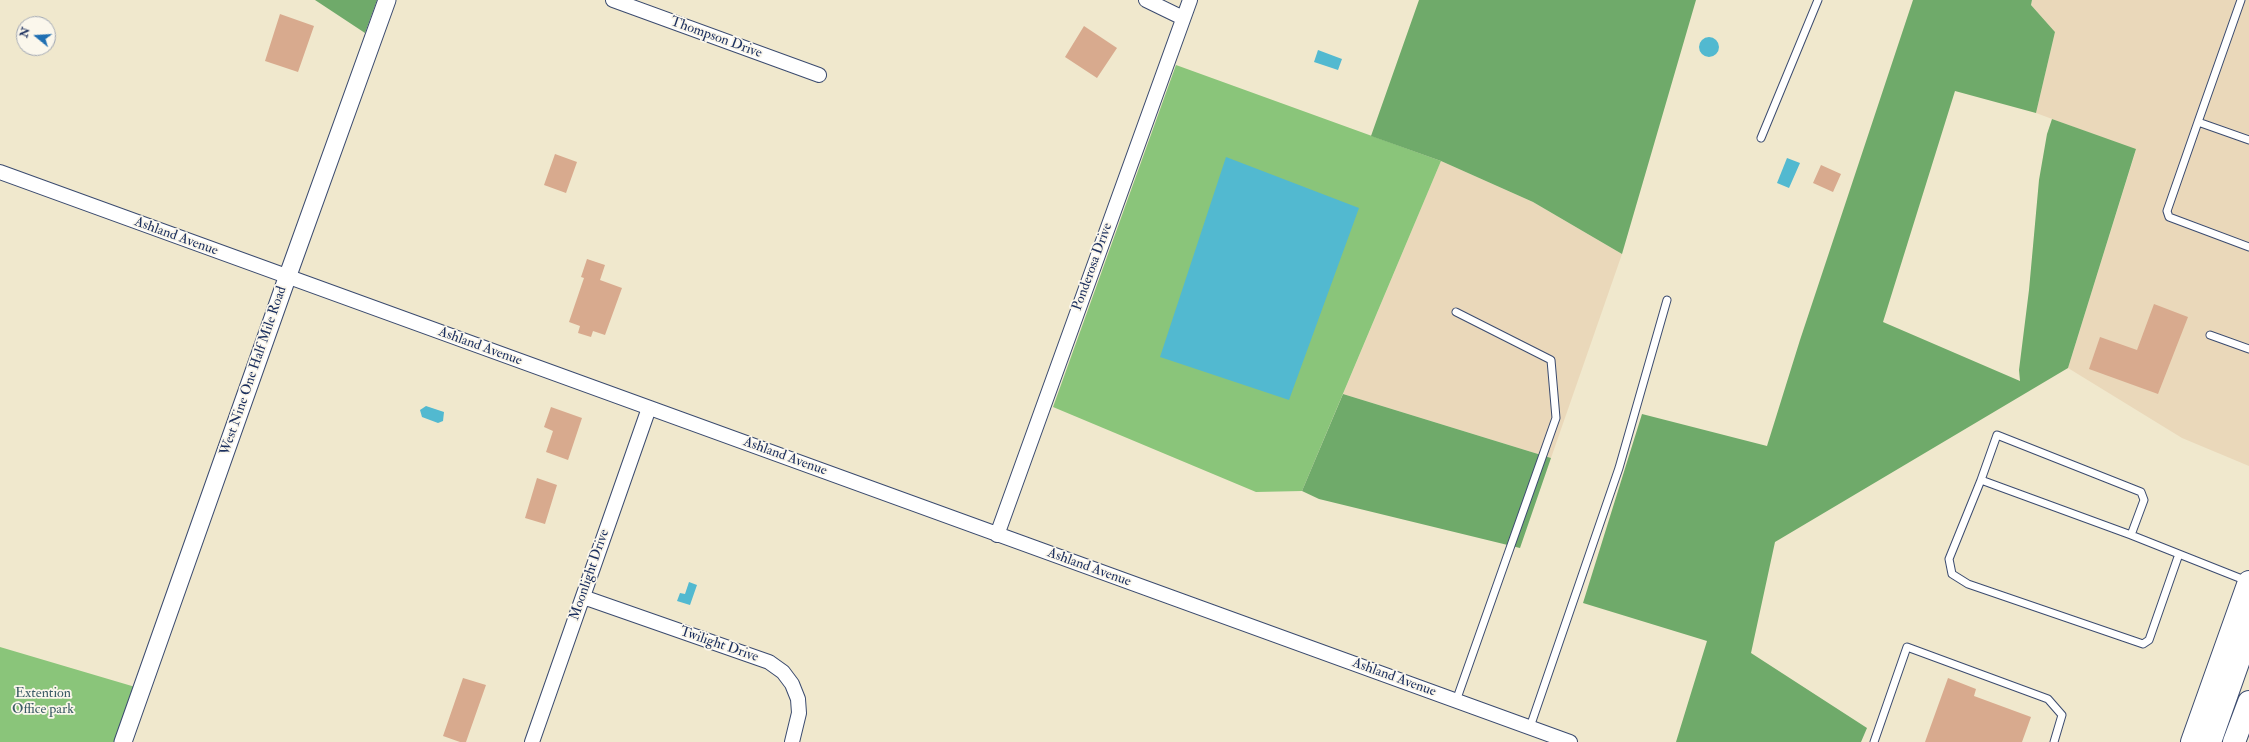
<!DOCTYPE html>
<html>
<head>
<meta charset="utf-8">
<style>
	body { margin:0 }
	#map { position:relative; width:2249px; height:742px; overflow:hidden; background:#f0e8cd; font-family:"IM FELL Double Pica",serif }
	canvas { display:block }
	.north { position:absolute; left:16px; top:16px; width:40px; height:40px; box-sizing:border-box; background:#fbf7ec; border:1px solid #a1a7b3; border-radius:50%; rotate:288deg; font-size:11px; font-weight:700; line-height:16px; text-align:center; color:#1b2f5e }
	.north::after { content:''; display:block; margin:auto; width:14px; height:18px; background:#1f6fb2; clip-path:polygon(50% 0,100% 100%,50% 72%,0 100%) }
</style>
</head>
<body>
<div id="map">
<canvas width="2249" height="742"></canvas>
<div class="north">N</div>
</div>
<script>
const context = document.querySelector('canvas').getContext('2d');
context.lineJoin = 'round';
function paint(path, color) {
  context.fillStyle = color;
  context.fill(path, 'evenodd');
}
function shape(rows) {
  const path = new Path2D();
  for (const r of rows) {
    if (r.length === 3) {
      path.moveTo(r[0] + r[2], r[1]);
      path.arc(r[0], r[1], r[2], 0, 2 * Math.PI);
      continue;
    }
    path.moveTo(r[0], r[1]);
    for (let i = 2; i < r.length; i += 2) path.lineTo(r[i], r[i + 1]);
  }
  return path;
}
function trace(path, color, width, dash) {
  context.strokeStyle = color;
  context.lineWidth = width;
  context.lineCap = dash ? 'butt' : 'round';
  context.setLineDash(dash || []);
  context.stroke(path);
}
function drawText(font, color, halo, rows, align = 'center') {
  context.font = font + ' "IM FELL Double Pica",serif';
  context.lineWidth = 3.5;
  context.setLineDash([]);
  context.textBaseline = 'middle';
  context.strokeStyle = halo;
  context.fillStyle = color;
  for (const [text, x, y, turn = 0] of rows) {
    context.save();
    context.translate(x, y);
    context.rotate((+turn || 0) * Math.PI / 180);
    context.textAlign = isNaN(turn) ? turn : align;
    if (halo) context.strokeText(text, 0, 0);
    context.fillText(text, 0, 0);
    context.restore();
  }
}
paint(shape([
	[2032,0,2249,0,2249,466,2182,438,2068,368,2136,150,2036,113,2055,32,2031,5],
	[1441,161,1533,202,1622,254,1551,458,1343,394]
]), '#ead8ba');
paint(shape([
	[1176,65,1441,161,1302,491,1256,492,1053,407],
	[0,647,142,689,123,742,0,742]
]), '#8ac57a');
paint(shape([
	[315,0,377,0,365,33],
	[1419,0,1696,0,1622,254,1533,202,1441,161,1371,136],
	[1913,0,2032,0,2031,5,2055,32,2036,113,1955,91,1883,322,2020,381,2019,370,2029,290,2039,180,2047,134,2052,119,2136,149,2068,368,1775,542,1751,653,1867,728,1861,742,1676,742,1707,641,1583,603,1642,414,1767,446,1800,340],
	[1343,394,1551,458,1520,548,1319,499,1302,491]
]), '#6faa6a');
paint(shape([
	[1709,47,10],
	[1318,50,1342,59,1338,70,1314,62],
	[1226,157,1359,208,1289,400,1160,357],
	[1787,158,1800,163,1789,188,1777,183],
	[426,406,444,412,443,421,438,423,422,417,420,410],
	[689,582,697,585,690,605,677,601,680,593,685,594]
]), '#52b9d0');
paint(shape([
	[280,14,314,26,298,72,265,61],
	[1084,26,1117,48,1097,78,1065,57],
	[555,154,577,162,566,193,544,185],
	[1821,165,1841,174,1833,192,1813,183],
	[587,259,605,265,600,280,622,288,605,335,593,331,591,337,578,333,580,326,569,322,584,278,581,277],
	[2154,304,2188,317,2158,394,2089,369,2100,337,2137,350],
	[551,407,582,418,568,460,546,452,553,431,544,427],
	[537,478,557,485,545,524,525,518],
	[463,678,486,685,466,742,460,742,443,736],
	[1948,678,1976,689,1974,696,2031,717,2022,742,1925,742]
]), '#d8aa8e');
const service = shape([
	[2241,0,2198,122,2249,140],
	[2198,122,2167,211,2169,217,2249,247],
	[1761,138,1818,0],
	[1456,312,1551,360,1556,418,1456,701],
	[2210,335,2249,349],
	[1981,480,1949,559,1952,574,1968,584,2143,644,2149,640,2179,554],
	[2131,535,2144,500,2141,492,1997,435,1981,480,2131,535,2247,581],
	[1530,727,1619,468,1667,300],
	[1874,742,1907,647,2048,699,2062,715,2054,742]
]);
const minor = shape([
	[613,0,819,75],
	[1146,0,1183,18],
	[0,172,1570,742],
	[997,535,1190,0],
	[583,597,769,662,783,672,792,684,798,699,799,713,792,742],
	[532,742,649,408]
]);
const tertiary = shape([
	[123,742,287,278,387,0]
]);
const primary = shape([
	[2192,742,2249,582],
	[2210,742,2240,657,2243,620],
	[2234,742,2249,702]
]);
trace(service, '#3b4b6f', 9);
trace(minor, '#3b4b6f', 16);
trace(tertiary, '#3b4b6f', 19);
trace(primary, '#3b4b6f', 24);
trace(service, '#fff', 7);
trace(minor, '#fff', 14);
trace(tertiary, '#fff', 17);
trace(primary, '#fff', 22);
drawText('14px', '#1b2f5e', '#fbf7ec', [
	["Thompson Drive",716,38,20],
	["Ashland Avenue",176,237,20],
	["Ponderosa Drive",1093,267,-70],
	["Ashland Avenue",480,347,20],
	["West Nine One Half Mile Road",254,371,-71],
	["Ashland Avenue",785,457,20],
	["Ashland Avenue",1089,568,20],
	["Moonlight Drive",590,575,-71],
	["Twilight Drive",719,645,19],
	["Ashland Avenue",1394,678,20]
]);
drawText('14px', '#3c5c66', '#fbf7ec', [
	["Extention",43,694],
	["Office park",43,710]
]);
</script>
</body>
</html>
